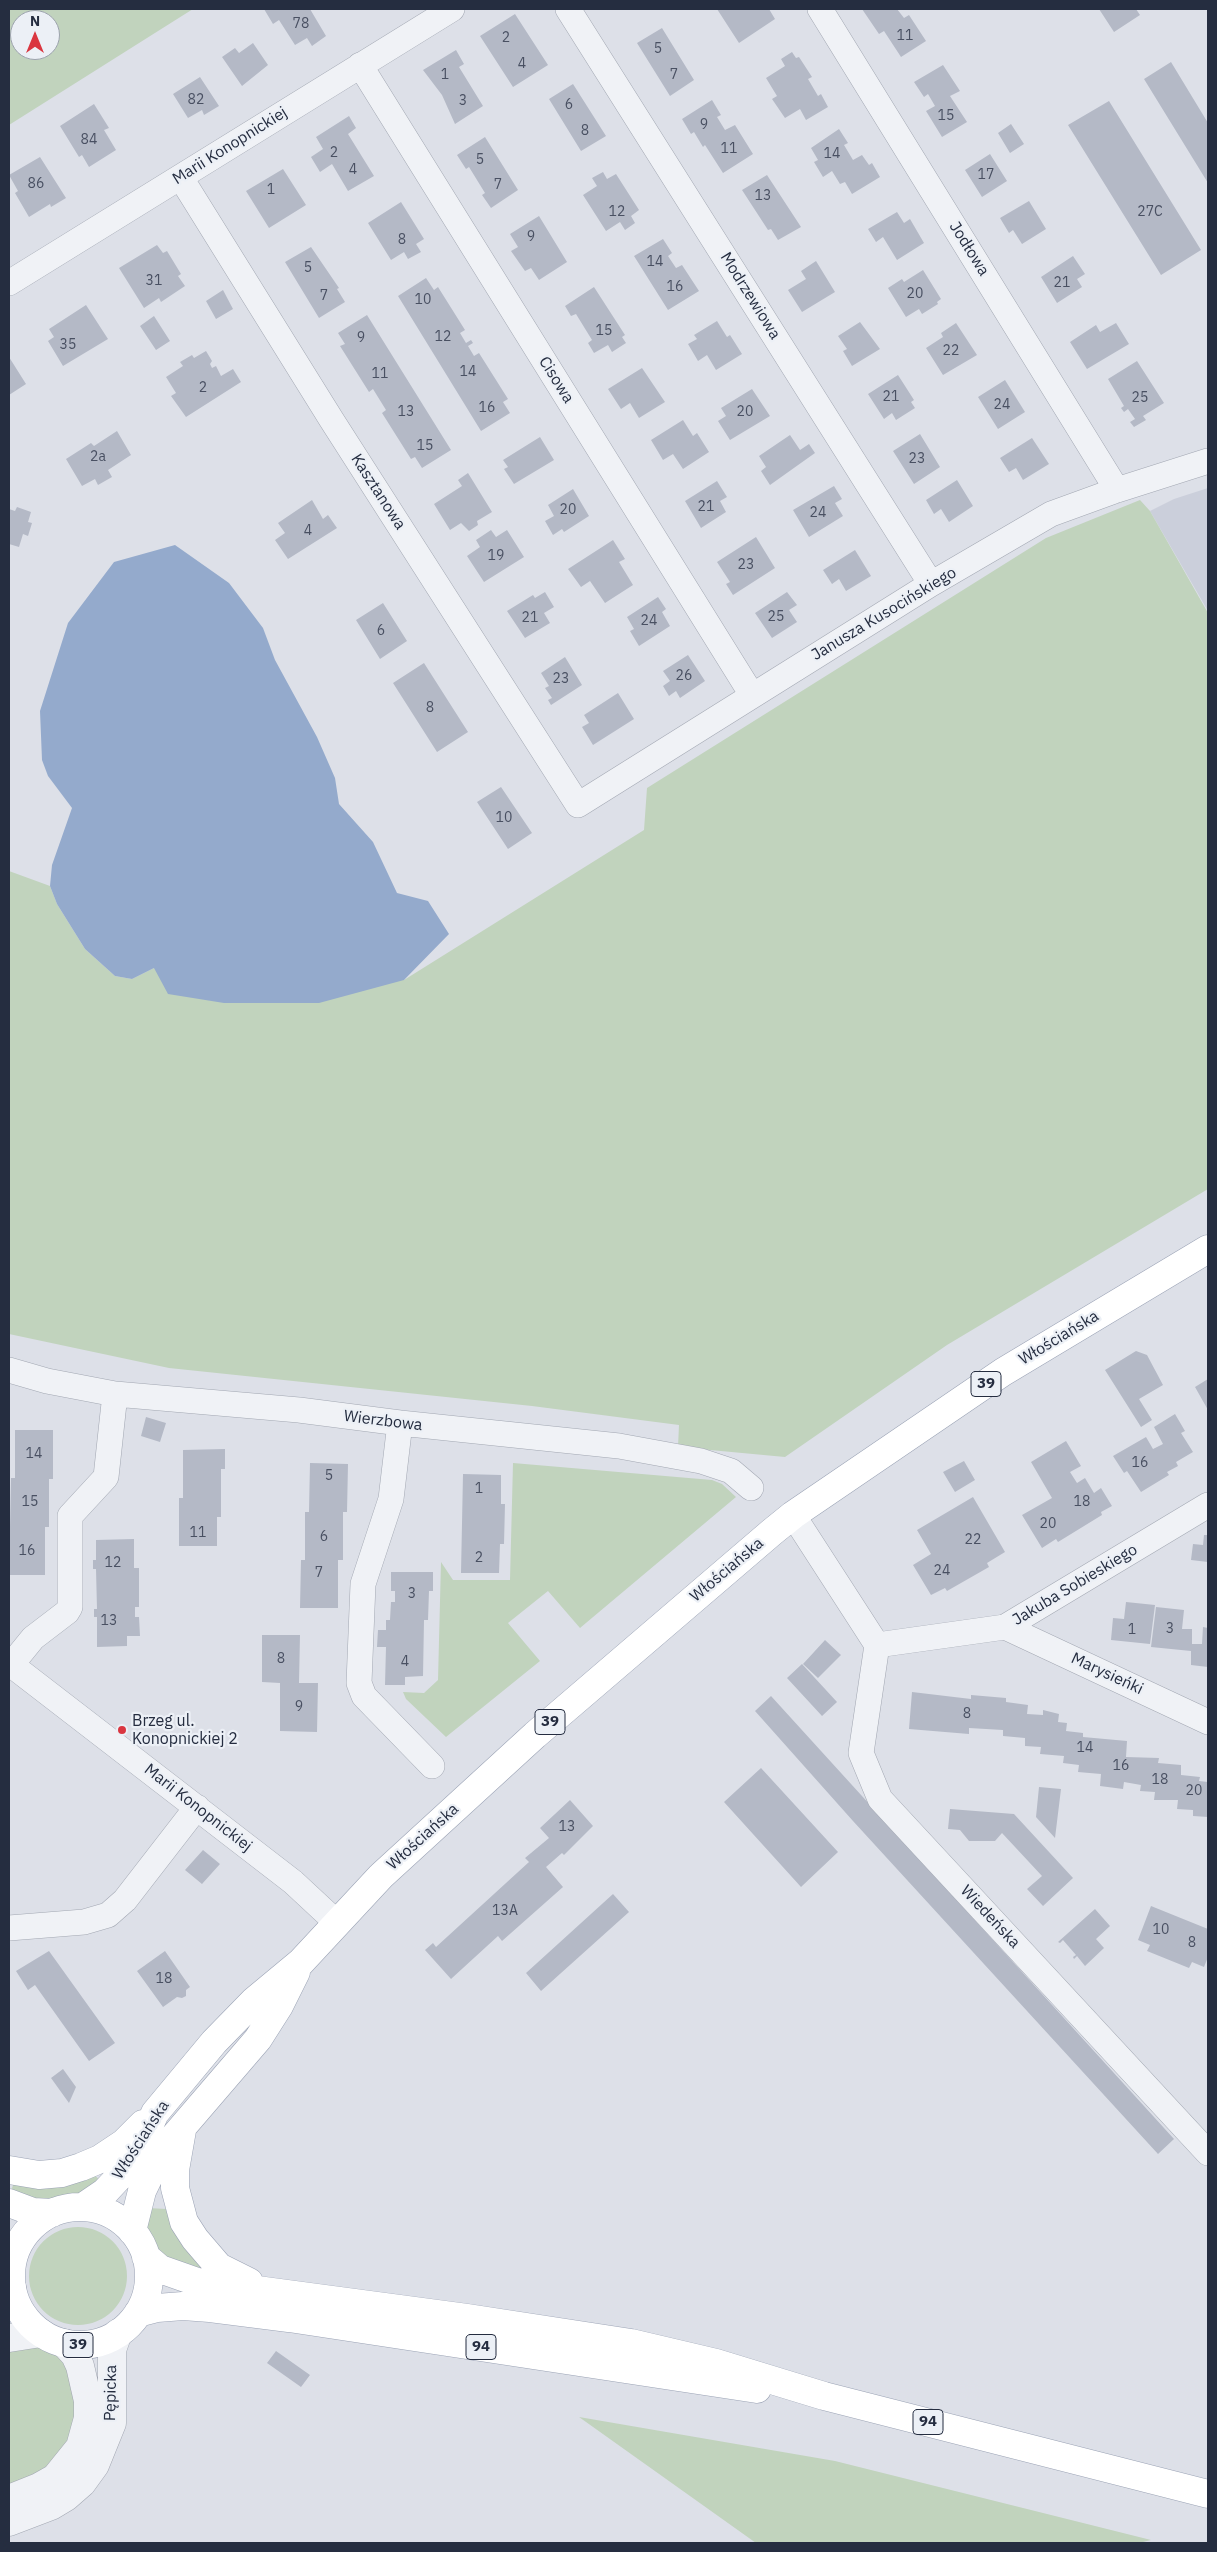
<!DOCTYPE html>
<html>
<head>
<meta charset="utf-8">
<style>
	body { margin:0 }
	#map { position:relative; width:1217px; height:2552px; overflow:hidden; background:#dde0e8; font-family:"IBM Plex Sans",sans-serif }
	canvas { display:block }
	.frame { position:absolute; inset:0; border:10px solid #252d40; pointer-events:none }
	.north { position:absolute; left:10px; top:10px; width:50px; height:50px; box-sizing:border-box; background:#ecf0f6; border:1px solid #9ca2ad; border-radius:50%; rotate:0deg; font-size:14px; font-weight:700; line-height:20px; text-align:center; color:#252d40 }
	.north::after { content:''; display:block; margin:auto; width:18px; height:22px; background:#da3640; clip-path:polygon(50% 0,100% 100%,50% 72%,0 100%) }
</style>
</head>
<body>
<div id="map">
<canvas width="1217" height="2552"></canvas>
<div class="frame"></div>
<div class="north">N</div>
</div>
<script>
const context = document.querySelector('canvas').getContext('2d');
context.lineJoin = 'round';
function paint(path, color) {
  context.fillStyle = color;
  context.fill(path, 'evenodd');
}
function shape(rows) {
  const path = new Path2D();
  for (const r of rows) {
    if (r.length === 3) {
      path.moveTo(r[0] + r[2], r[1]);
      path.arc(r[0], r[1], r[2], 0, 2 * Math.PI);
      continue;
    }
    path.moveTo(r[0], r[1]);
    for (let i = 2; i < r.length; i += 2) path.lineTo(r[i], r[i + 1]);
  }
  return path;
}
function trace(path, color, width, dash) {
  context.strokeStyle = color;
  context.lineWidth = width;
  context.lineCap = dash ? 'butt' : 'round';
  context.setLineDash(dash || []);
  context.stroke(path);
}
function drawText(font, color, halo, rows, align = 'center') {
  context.font = font + ' "IBM Plex Sans",sans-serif';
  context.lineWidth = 4.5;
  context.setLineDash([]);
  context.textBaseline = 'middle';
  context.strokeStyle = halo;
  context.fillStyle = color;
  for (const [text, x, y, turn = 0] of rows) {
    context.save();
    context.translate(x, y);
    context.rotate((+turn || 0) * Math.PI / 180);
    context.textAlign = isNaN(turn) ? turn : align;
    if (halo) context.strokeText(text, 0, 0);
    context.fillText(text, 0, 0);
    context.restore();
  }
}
paint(shape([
	[1208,488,1208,611,1150,511,1174,499]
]), '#cbcfdb');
paint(shape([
	[9,9,193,9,9,125],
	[20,20,50,20,50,50,20,50],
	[1140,500,1150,511,1208,613,1208,1189,947,1345,785,1457,678,1447,679,1425,532,1406,169,1368,9,1334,9,871,50,886,57,904,85,949,115,976,132,979,154,968,404,980,644,830,647,788,1046,538],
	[513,1463,712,1480,722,1484,736,1497,580,1628,548,1591,508,1623,540,1661,446,1737,406,1699,403,1692,424,1693,438,1680,441,1562,453,1580,510,1580],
	[92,2172,102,2183,82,2193,48,2202,10,2193,14,2183],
	[147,2208,167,2209,211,2273,183,2269,154,2247,146,2226],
	[78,2276,49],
	[38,2347,60,2357,71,2371,75,2386,75,2434,60,2455,42,2471,9,2484,9,2350],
	[579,2417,835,2461,1151,2540,1139,2543,756,2543]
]), '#c1d3bd');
paint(shape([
	[175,545,229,583,263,628,275,660,317,737,335,778,339,804,373,842,397,893,428,901,449,934,404,980,319,1003,224,1003,168,994,154,968,132,979,115,976,85,949,57,904,50,886,52,865,72,808,48,776,42,760,40,711,68,623,114,562]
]), '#94aacc');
paint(shape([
	[264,9,310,9,326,36,312,46,307,38,295,45,279,20,273,24],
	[717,9,769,9,775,19,739,43],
	[862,9,897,9,904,18,909,15,926,41,901,57,884,31,879,34],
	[1099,9,1136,9,1140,15,1114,32],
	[515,14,548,65,513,87,480,36],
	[662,28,694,80,670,96,637,43],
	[253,43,268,65,242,86,222,57,235,48,239,53],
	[456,50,464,64,459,67,483,106,455,124,442,95,423,70],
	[792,52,796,58,799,57,812,77,808,79,818,96,821,94,828,107,806,120,800,109,785,118,772,99,777,96,766,78,785,66,781,59],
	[1171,62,1208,123,1208,183,1144,79],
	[943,65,960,91,950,96,967,122,942,137,926,111,935,106,928,94,924,97,914,82],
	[200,77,219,106,204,115,202,110,188,118,173,94],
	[573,84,606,136,581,151,549,99],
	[712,100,721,115,717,117,725,130,735,125,753,154,723,173,705,145,703,147,694,132,691,134,682,119],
	[1109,101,1201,250,1161,275,1068,125],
	[94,104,109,128,104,130,116,150,89,167,82,155,79,157,60,126],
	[349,116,356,128,348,134,374,176,348,191,332,164,320,172,311,157,323,149,316,137],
	[1011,124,1024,144,1010,153,998,133],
	[839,129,848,143,844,145,853,160,862,155,869,165,872,163,880,177,852,194,845,182,840,184,832,171,823,177,814,162,818,160,811,148],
	[485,137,518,190,491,208,482,195,485,193,469,167,466,169,457,155],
	[990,154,1007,181,982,197,965,170],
	[40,157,66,198,51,207,50,204,29,217,15,193,18,191,9,175],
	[283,169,306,205,269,228,246,191],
	[603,172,607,179,616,174,639,210,631,216,635,223,625,230,620,222,606,231,583,195,597,186,592,178],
	[767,175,801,227,778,240,771,229,768,230,742,190],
	[1029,201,1046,229,1022,244,1013,230,1009,233,1000,218],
	[401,202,424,239,416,244,421,252,408,259,404,252,391,260,368,223],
	[897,212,904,223,910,219,924,243,897,260,883,237,876,242,868,229],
	[539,216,567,262,539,280,531,268,525,271,511,251,518,247,510,234],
	[663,239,672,253,668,256,676,268,682,265,699,291,668,310,634,256],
	[157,245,163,253,167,251,181,274,178,276,185,286,161,302,159,298,144,308,119,268],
	[311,247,339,288,337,289,345,302,319,318,285,262],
	[1073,256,1085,274,1077,279,1082,287,1057,303,1041,277],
	[816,261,835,292,802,312,788,290,806,279,801,271],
	[923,270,941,299,937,302,938,304,922,314,919,309,906,317,888,288,902,279,904,282],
	[426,278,434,290,438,287,465,330,460,333,466,343,471,340,473,343,468,346,474,356,479,353,508,399,503,402,510,413,481,431,398,296],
	[594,287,625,335,622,337,626,343,612,352,608,345,594,353,588,343,592,340,576,314,571,316,565,306],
	[223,290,233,309,216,319,206,301],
	[86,305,108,339,63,366,48,341,54,337,49,329],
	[367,315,451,450,422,468,415,457,411,459,382,413,386,410,373,389,369,392,340,346,345,344,338,333],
	[154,316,170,341,156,350,140,326],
	[717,321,727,337,730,335,742,354,716,370,707,355,698,361,688,344,697,339,694,335],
	[860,322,880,349,852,366,843,351,847,349,838,336],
	[956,323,977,355,943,375,926,348,943,337,941,333],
	[1116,323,1129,344,1087,369,1070,342,1096,325,1100,332],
	[206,351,212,361,210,364,212,368,216,366,221,376,233,369,241,382,186,417,171,396,176,393,166,377,183,366,180,362,192,355,194,358],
	[9,357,26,384,9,395],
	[1137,361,1164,403,1143,416,1146,420,1134,427,1130,422,1135,419,1128,409,1124,412,1121,408,1124,406,1108,379],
	[642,368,665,402,639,418,630,403,621,409,608,389],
	[898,375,914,400,911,402,915,408,896,420,892,413,884,419,868,394],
	[1005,380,1025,412,998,429,978,397],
	[752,389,770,416,730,440,718,421,726,416,721,408],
	[683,420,693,436,697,433,709,452,683,469,673,454,663,460,651,440],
	[117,431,131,455,108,470,112,477,98,485,95,479,82,486,66,459,91,443,94,446],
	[920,434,940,467,914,484,893,451],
	[790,435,800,450,809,444,815,453,770,485,761,471,766,467,759,456],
	[540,437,554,460,514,484,504,469,508,467,503,460],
	[1032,438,1049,464,1023,480,1016,468,1009,472,1000,458],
	[468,473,492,512,477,521,478,525,469,531,461,523,450,530,434,504,462,486,458,480],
	[957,480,973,506,949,522,941,509,934,514,926,500],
	[717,481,727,497,720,501,726,512,701,528,685,501],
	[834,486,842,499,835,503,843,516,809,537,793,510],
	[573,489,589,516,564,532,562,529,553,535,545,521,554,516,548,505],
	[312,500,323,519,328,515,337,528,288,559,275,540,285,533,278,523],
	[17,507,31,512,28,522,32,523,28,536,23,534,19,547,9,544,9,509,15,511],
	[491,530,496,537,507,530,524,557,484,582,467,556,480,547,476,540],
	[756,537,775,568,733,595,726,584,730,582,717,562],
	[613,540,625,559,619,562,633,585,605,603,590,581,581,587,568,569],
	[855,550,871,576,846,591,839,579,832,584,823,570],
	[545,592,554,607,544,613,550,623,525,638,507,611,533,595,535,598],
	[787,592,797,605,789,610,797,622,772,638,755,613],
	[658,597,666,609,662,612,670,626,639,646,630,631,634,629,627,617],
	[383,603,407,641,380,659,356,620],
	[688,655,705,681,680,698,676,691,669,696,663,686,670,681,663,671],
	[565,657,582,685,551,705,548,700,552,698,545,688,549,686,541,673],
	[424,663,468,732,437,752,393,683],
	[618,693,634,719,593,745,582,727,589,723,584,715],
	[501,787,532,833,508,849,477,802],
	[1136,1351,1147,1355,1163,1385,1139,1399,1152,1420,1141,1427,1105,1370],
	[1208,1379,1208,1410,1195,1387],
	[1175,1414,1185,1431,1181,1433,1193,1452,1176,1462,1178,1466,1167,1472,1169,1475,1141,1492,1127,1471,1124,1473,1113,1456,1146,1437,1153,1449,1163,1444,1154,1427],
	[146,1417,166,1423,160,1442,141,1436],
	[15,1430,53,1430,53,1479,49,1479,49,1527,45,1527,45,1575,9,1575,11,1478,15,1478],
	[1066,1441,1081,1466,1070,1472,1077,1483,1085,1478,1094,1493,1101,1488,1112,1506,1101,1512,1102,1515,1058,1542,1056,1539,1042,1548,1022,1515,1052,1498,1031,1462],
	[225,1449,225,1469,221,1469,221,1517,217,1517,217,1546,179,1546,179,1498,183,1498,183,1450],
	[964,1461,975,1480,955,1492,943,1472],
	[310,1463,348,1464,347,1512,343,1512,343,1560,338,1560,338,1608,300,1608,301,1560,305,1560,305,1512,309,1512],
	[463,1474,501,1475,501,1504,505,1504,504,1544,500,1544,499,1573,461,1573],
	[973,1497,1005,1552,987,1563,989,1567,947,1591,945,1588,931,1595,913,1565,931,1554,917,1530],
	[1204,1535,1208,1535,1208,1562,1191,1560,1193,1544,1203,1545],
	[134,1539,134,1568,139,1568,139,1607,135,1607,135,1617,139,1617,140,1636,127,1636,127,1646,97,1647,97,1617,94,1617,94,1609,97,1609,96,1569,93,1569,93,1560,96,1560,96,1540],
	[391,1572,433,1572,433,1591,429,1591,428,1620,424,1620,423,1676,405,1677,405,1685,385,1685,386,1647,377,1647,378,1630,386,1630,386,1620,390,1620,391,1602,395,1602,395,1591,391,1591],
	[1126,1602,1155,1605,1150,1644,1111,1640,1113,1618,1124,1619],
	[1156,1607,1184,1610,1182,1629,1192,1629,1192,1644,1202,1644,1203,1627,1208,1628,1208,1667,1191,1665,1191,1651,1151,1647],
	[262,1635,300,1635,299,1683,318,1683,317,1732,280,1731,280,1683,262,1682],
	[825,1640,841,1655,818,1678,803,1664],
	[802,1664,837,1702,822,1716,787,1678],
	[912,1692,971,1699,971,1695,1006,1698,1006,1702,1028,1705,1027,1714,1043,1715,1043,1710,1059,1714,1058,1722,1067,1723,1066,1731,1083,1733,1083,1737,1127,1741,1126,1757,1159,1758,1158,1763,1181,1765,1181,1775,1200,1777,1199,1781,1208,1782,1208,1817,1193,1816,1193,1810,1177,1809,1178,1800,1154,1800,1155,1792,1140,1791,1141,1785,1124,1782,1123,1789,1100,1786,1101,1774,1078,1772,1079,1765,1063,1763,1064,1756,1040,1754,1041,1747,1025,1746,1025,1738,1003,1736,1003,1730,969,1728,969,1734,909,1729],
	[771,1696,1174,2139,1158,2154,853,1821,755,1711],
	[761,1768,838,1852,801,1887,724,1802],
	[1039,1787,1061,1789,1055,1838,1036,1817],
	[570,1800,593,1826,564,1855,562,1853,546,1867,563,1887,502,1941,498,1936,451,1979,425,1950,433,1943,436,1947,529,1862,525,1858,549,1838,540,1828],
	[950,1809,1014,1814,1073,1878,1043,1906,1027,1889,1042,1876,1002,1833,995,1841,969,1841,960,1830,948,1829],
	[203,1850,220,1864,202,1884,185,1870],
	[613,1894,629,1912,541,1991,526,1973],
	[1151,1906,1208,1929,1208,1957,1204,1967,1192,1962,1189,1968,1147,1951,1150,1945,1138,1940],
	[1095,1909,1110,1926,1096,1939,1104,1948,1085,1966,1077,1956,1074,1959,1073,1957,1076,1955,1063,1940,1060,1943,1058,1942],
	[49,1951,115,2043,89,2061,35,1985,28,1990,16,1971],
	[165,1951,190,1987,186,1990,186,1996,182,1998,177,1997,163,2007,137,1971],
	[63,2069,76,2087,69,2103,51,2078],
	[276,2351,310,2375,301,2387,267,2363]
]), '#b4b9c6');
const minor = shape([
	[568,9,931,584],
	[820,9,1117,490],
	[360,65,752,695],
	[181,178,331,419,578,805,931,584,1051,514,1117,490,1208,461],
	[9,283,452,9],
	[9,1370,47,1381,115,1394,299,1410,400,1423,619,1446,701,1461,731,1471,751,1488],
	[400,1423,391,1499,363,1584,359,1683,364,1696,432,1766],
	[793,1515,877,1645,1005,1627,1208,1505],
	[1005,1627,1208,1722],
	[877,1645,861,1753,880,1799,1208,2153],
	[9,1663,293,1882,336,1922],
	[11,1665,33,1638,67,1612,70,1607,70,1516,106,1477,115,1394],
	[9,1928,84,1922,108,1915,125,1900,197,1807]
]);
const tertiary = shape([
	[9,2293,12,2288],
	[9,2338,41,2333],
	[9,2499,39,2487,55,2478,80,2447,88,2418,88,2401,80,2366,75,2355,64,2343],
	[9,2522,51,2506,66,2497,82,2483,95,2465,112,2423,112,2350,118,2333]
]);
const primary = shape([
	[182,2130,175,2170,175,2188,184,2222,195,2239,219,2267,249,2282],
	[9,2170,39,2175,62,2173,81,2167,100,2159,124,2143,143,2124],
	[9,2203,33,2212,52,2213],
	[83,2207,105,2192,118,2178,138,2150,155,2113,214,2042,254,2001,301,1962,381,1876,535,1735,772,1532,793,1515,1003,1372,1208,1249],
	[80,2276,69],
	[132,2231,142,2191,157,2160,167,2145,258,2039,279,2006,296,1972],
	[146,2257,160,2269,197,2282,467,2318,631,2343,716,2363,824,2396,1208,2494],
	[138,2313,157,2308,183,2306,210,2308,289,2318,757,2389]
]);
trace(minor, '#a2a7b2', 26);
trace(tertiary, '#a2a7b2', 29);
trace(primary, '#9ba3b5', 29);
trace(minor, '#f0f2f6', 25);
trace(tertiary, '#f0f2f6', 28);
trace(primary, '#fff', 28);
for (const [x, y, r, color] of [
	[122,1730,5,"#da3640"]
]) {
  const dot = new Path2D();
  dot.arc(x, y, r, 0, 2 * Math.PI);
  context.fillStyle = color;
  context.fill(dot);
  trace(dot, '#ecf0f6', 2);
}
drawText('14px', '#495062', null, [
	["78",301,24],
	["11",905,36],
	["2",506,38],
	["5",658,49],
	["4",522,64],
	["1",445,75],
	["7",674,75],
	["82",196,100],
	["3",463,101],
	["6",569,105],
	["15",946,116],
	["9",704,125],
	["8",585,131],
	["84",89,140],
	["11",729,149],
	["2",334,153],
	["14",832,154],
	["5",480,160],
	["4",353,170],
	["17",986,175],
	["86",36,184],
	["7",498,185],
	["1",271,190],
	["13",763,196],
	["12",617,212],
	["27C",1150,212],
	["9",531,237],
	["8",402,240],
	["14",655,262],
	["5",308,268],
	["31",154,281],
	["21",1062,283],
	["16",675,287],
	["20",915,294],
	["7",324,296],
	["10",423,300],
	["15",604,331],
	["12",443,337],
	["9",361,338],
	["35",68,345],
	["22",951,351],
	["14",468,372],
	["11",380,374],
	["2",203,388],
	["21",891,397],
	["25",1140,398],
	["24",1002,405],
	["16",487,408],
	["13",406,412],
	["20",745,412],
	["15",425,446],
	["2a",98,457],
	["23",917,459],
	["21",706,507],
	["20",568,510],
	["24",818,513],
	["4",308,531],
	["19",496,556],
	["23",746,565],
	["25",776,617],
	["21",530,618],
	["24",649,621],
	["6",381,631],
	["26",684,676],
	["23",561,679],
	["8",430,708],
	["10",504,818],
	["14",34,1454],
	["16",1140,1463],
	["5",329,1476],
	["1",479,1489],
	["15",30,1502],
	["18",1082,1502],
	["20",1048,1524],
	["11",198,1533],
	["6",324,1537],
	["22",973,1540],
	["16",27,1551],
	["2",479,1558],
	["12",113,1563],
	["24",942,1571],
	["7",319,1573],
	["3",412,1594],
	["13",109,1621],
	["3",1170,1629],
	["1",1132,1630],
	["8",281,1659],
	["4",405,1662],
	["9",299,1707],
	["8",967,1714],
	["14",1085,1748],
	["16",1121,1766],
	["18",1160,1780],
	["20",1194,1791],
	["13",567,1827],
	["13A",505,1911],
	["10",1161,1930],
	["8",1192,1943],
	["18",164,1979]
]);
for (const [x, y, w] of [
	[986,1384,30],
	[550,1722,30],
	[78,2345,30],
	[481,2347,30],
	[928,2422,30]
]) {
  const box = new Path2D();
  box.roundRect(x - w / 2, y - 12.5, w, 25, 4);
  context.fillStyle = '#ecf0f6';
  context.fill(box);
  trace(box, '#252d40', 1);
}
drawText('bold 15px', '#252d40', null, [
	["39",986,1384],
	["39",550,1722],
	["39",78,2345],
	["94",481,2347],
	["94",928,2422]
]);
drawText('16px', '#252d40', '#ecf0f6', [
	["Marii Konopnickiej",230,146,-32],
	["Jodłowa",969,249,58],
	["Modrzewiowa",750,296,58],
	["Cisowa",556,380,58],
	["Kasztanowa",378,492,57],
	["Janusza Kusocińskiego",884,614,-31],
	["Włościańska",1059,1338,-31],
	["Wierzbowa",383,1421,7],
	["Włościańska",727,1570,-40],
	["Jakuba Sobieskiego",1075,1585,-31],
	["Marysieńki",1107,1674,25],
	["Marii Konopnickiej",198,1808,38],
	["Włościańska",423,1837,-42],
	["Wiedeńska",990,1917,47],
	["Włościańska",141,2140,-57],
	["Pępicka",111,2393,-89]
]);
drawText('16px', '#252d40', '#ecf0f6', [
	["Brzeg ul.",132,1721],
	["Konopnickiej 2",132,1739]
], 'left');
</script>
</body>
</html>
